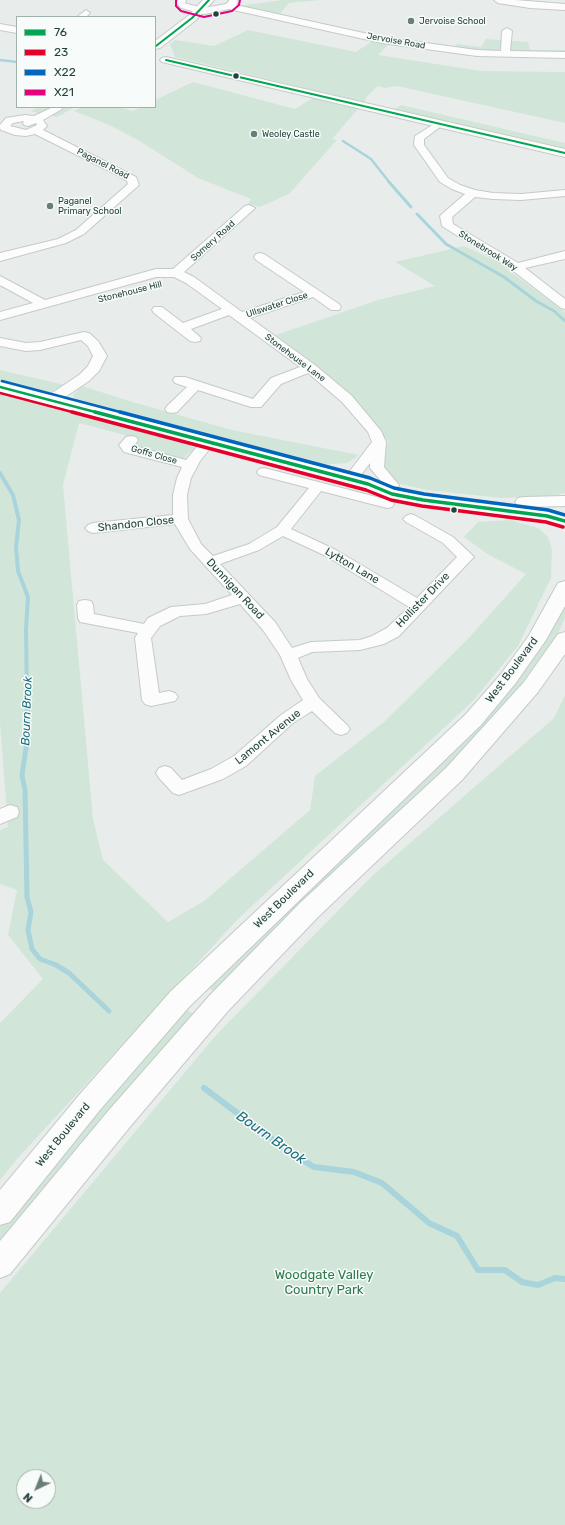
<!DOCTYPE html>
<html>
<head>
<meta charset="utf-8">
<style>
	body { margin:0 }
	#map { position:relative; width:565px; height:1525px; overflow:hidden; background:#e8edeb; font-family:Rubik,sans-serif }
	canvas { display:block }
	.legend { position:absolute; left:16px; top:16px; width:140px; height:92px; box-sizing:border-box; background:#f7fbf9; border:1px solid #a3b1ad; margin:0; padding:5px 7px; list-style:none; font-size:12px; color:#24423a }
	.legend li { display:flex; align-items:center; gap:8px; height:20px }
	.legend b { width:20px; border:1px solid #a3b1ad }
	.north { position:absolute; left:16px; top:1469px; width:40px; height:40px; box-sizing:border-box; background:#f7fbf9; border:1px solid #a3b1ad; border-radius:50%; rotate:223deg; font-size:11px; font-weight:700; line-height:16px; text-align:center; color:#24423a }
	.north::after { content:''; display:block; margin:auto; width:14px; height:18px; background:#697e78; clip-path:polygon(50% 0,100% 100%,50% 72%,0 100%) }
</style>
</head>
<body>
<div id="map">
<canvas width="565" height="1525"></canvas>
<ul class="legend">
<li><b style="height:5px;background:#00a651"></b>76</li>
<li><b style="height:5px;background:#e4002b"></b>23</li>
<li><b style="height:5px;background:#0065bd"></b>X22</li>
<li><b style="height:5px;background:#e5007d"></b>X21</li>
</ul>
<div class="north">N</div>
</div>
<script>
const context = document.querySelector('canvas').getContext('2d');
context.lineJoin = 'round';
function paint(path, color) {
  context.fillStyle = color;
  context.fill(path, 'evenodd');
}
function shape(rows) {
  const path = new Path2D();
  for (const r of rows) {
    path.moveTo(r[0], r[1]);
    for (let i = 2; i < r.length; i += 2) path.lineTo(r[i], r[i + 1]);
  }
  return path;
}
function trace(path, color, width, dash) {
  context.strokeStyle = color;
  context.lineWidth = width;
  context.lineCap = dash ? 'butt' : 'round';
  context.setLineDash(dash || []);
  context.stroke(path);
}
function drawText(font, color, halo, rows, align = 'center') {
  context.font = font + ' Rubik,sans-serif';
  context.lineWidth = 3;
  context.setLineDash([]);
  context.textBaseline = 'middle';
  context.strokeStyle = halo;
  context.fillStyle = color;
  for (const [text, x, y, turn = 0] of rows) {
    context.save();
    context.translate(x, y);
    context.rotate((+turn || 0) * Math.PI / 180);
    context.textAlign = isNaN(turn) ? turn : align;
    if (halo) context.strokeText(text, 0, 0);
    context.fillText(text, 0, 0);
    context.restore();
  }
}
paint(shape([
	[282,0,321,0,289,3,279,15,239,6],
	[248,30,356,52,372,41,389,44,378,55,481,71,565,72,565,123,397,86,385,88,378,86,367,96,364,102,175,57,170,44,175,40,214,46],
	[486,39,528,42,530,50,565,50,565,53,495,52,454,48,457,44,481,47],
	[193,82,295,109,313,98,358,109,332,139,337,140,289,194,260,207,248,204,251,199,198,178,138,140,109,125,74,111,81,107,120,107,133,111,141,107,155,107,155,100],
	[401,105,565,143,565,150,394,110],
	[39,107,75,107,57,117,30,111],
	[464,246,496,261,565,312,565,493,551,496,501,498,427,490,400,484,382,467,388,441,349,396,276,335,378,300,435,286,395,262],
	[0,370,65,385,46,394,0,382],
	[82,386,136,403,232,430,359,455,347,463,320,465,77,402,73,395],
	[0,391,191,441,194,448,183,459,133,446,139,441,125,435,79,423,63,485,93,819,103,860,168,922,204,901,310,810,315,776,385,721,466,641,526,574,489,555,464,537,478,522,510,520,538,528,548,537,552,549,551,578,518,646,473,701,238,919,17,1159,0,1180,0,1023,43,979,8,935,17,890,0,884,0,830,8,827,0,722],
	[565,597,565,618,557,635,486,732,216,993,209,988,316,878,472,729],
	[565,695,565,1525,0,1525,0,1293,217,1034,372,876,554,718],
	[24,1477,48,1477,48,1501,24,1501],
	[187,1010,195,1015,0,1245,0,1225,17,1203,140,1059]
]), '#d1e6d8');
trace(shape([
	[0,60,17,62],
	[343,141,371,159,390,183]
]), '#a9d4db', 2.5);
trace(shape([
	[389,182,411,207],
	[417,214,446,244,504,277,536,301,554,311,565,321]
]), '#a9d4db', 3);
trace(shape([
	[0,473,13,495,19,520,16,547,18,571,28,597,26,629,27,703]
]), '#a9d4db', 4);
trace(shape([
	[27,702,28,735,22,775,25,790,27,897,31,912,28,930,32,949,40,959,56,965,69,973,109,1011]
]), '#a9d4db', 5);
trace(shape([
	[204,1088,285,1149,314,1167,354,1172,382,1183,429,1223,457,1236,478,1270,505,1270,522,1282,538,1285,555,1278,565,1279]
]), '#a9d4db', 6);
const street = shape([
	[178,0,186,0,185,3,187,4,204,8,226,4,229,1,229,0,237,0,238,2,236,5,382,37,477,50,501,51,502,31,507,28,512,31,510,51,565,52,565,58,477,56,382,43,229,9,204,14,181,8,177,3,178,0],
	[494,0,515,0,565,4,565,10,530,8,498,3,494,0],
	[86,10,90,13,86,17,77,17,86,10],
	[53,107,61,107,62,109,43,120,47,126,43,130,136,177,139,185,84,234,66,243,0,261,0,253,58,239,76,230,128,184,127,181,117,175,35,134,26,136,15,135,1,130,0,128,0,125,6,118,25,115,34,116,53,107],
	[24,121,23,123,24,125,28,126,36,123,37,125,26,130,10,126,13,123,24,121],
	[439,121,444,124,424,139,424,145,448,178,460,185,475,190,493,193,521,194,565,190,565,196,521,200,493,199,475,197,452,217,453,224,518,263,565,251,565,259,525,268,565,299,565,309,561,308,512,270,442,226,440,216,442,214,465,194,452,189,440,182,414,145,415,136,439,121],
	[249,205,255,208,253,210,184,272,194,277,242,312,304,292,256,260,254,257,256,254,260,253,264,254,339,304,341,307,339,310,331,310,313,297,250,318,315,365,352,396,381,431,386,442,384,467,399,485,397,488,392,489,387,488,370,468,370,463,355,483,350,484,345,483,343,480,372,442,368,432,342,402,308,373,281,384,261,407,251,407,198,390,177,412,172,413,167,412,165,409,167,406,187,387,175,383,173,380,175,377,185,377,253,399,271,378,300,367,229,315,191,329,201,338,200,341,195,342,190,341,154,313,152,310,154,307,162,307,183,323,222,309,186,283,174,277,156,277,0,320,0,312,33,303,0,285,0,276,45,300,156,269,173,269,245,206,249,205],
	[84,332,89,333,98,341,107,356,99,371,89,381,56,403,51,404,46,403,44,400,46,397,79,375,88,366,93,356,88,346,81,340,40,350,26,351,0,346,0,338,26,343,40,342,84,332],
	[131,436,136,437,138,440,134,446,186,460,204,438,209,437,214,438,216,441,200,461,191,478,187,495,188,519,201,544,213,556,249,544,277,527,309,488,259,475,257,472,259,469,264,468,392,501,394,504,392,507,387,508,321,491,291,529,336,550,417,598,457,557,443,543,406,522,403,519,406,516,411,514,416,516,453,537,471,554,474,557,471,560,399,636,384,644,360,650,312,652,298,658,307,679,319,698,347,725,350,729,347,733,341,735,335,733,312,711,293,723,246,766,223,779,179,795,173,793,159,778,156,773,159,768,165,766,171,768,182,780,211,769,234,756,281,715,303,700,291,680,280,655,263,630,240,604,206,614,180,616,160,626,151,638,159,693,169,691,175,693,178,697,175,701,151,706,145,704,142,700,135,638,138,633,80,622,78,618,77,605,79,601,85,600,91,601,93,605,94,614,144,624,148,618,171,607,205,604,232,595,190,549,175,524,93,533,88,531,85,528,88,525,93,523,173,515,173,495,177,478,182,467,124,452,119,445,126,437,131,436],
	[283,536,326,556,409,607,387,628,372,636,360,640,311,642,292,648,275,622,220,564,259,550,283,536],
	[10,805,17,807,19,812,17,817,0,824,0,809,10,805]
]);
const secondary = shape([
	[203,0,214,0,196,20,160,48,155,49,155,41,188,16,203,0],
	[0,24,17,27,17,33,0,30,0,24],
	[166,57,565,149,565,157,162,62,160,60,162,58,166,57],
	[0,382,374,480,397,490,423,495,553,512,565,515,565,527,546,521,423,505,386,498,362,488,0,392,0,382],
	[565,496,565,506,524,507,518,506,515,502,518,498,524,497,565,496],
	[565,581,565,606,546,640,515,684,481,725,189,1007,100,1110,10,1222,0,1225,0,1190,80,1094,171,991,465,715,501,674,528,637,558,583,565,581],
	[565,632,565,654,538,692,462,780,318,917,228,1011,129,1128,10,1274,0,1278,0,1241,109,1110,210,995,300,903,446,768,524,682,558,634,565,632]
]);
trace(street, '#c5cac8', 2);
trace(secondary, '#c3cbc8', 2);
paint(street, '#fcfcfc');
paint(secondary, '#fcfcfc');
trace(shape([
	[156,46,192,18,209,0],
	[166,60,565,153]
]), '#00a651', 2);
trace(shape([
	[0,387,99,413]
]), '#00a651', 2.5);
trace(shape([
	[95,412,368,484,392,494,423,500,547,516,565,521]
]), '#00a651', 3.5);
trace(shape([
	[0,393,76,413]
]), '#e4002b', 2.5);
trace(shape([
	[72,412,366,490,391,500,422,506,546,522,563,527]
]), '#e4002b', 3.5);
trace(shape([
	[2,381,124,413]
]), '#0065bd', 2.5);
trace(shape([
	[120,412,370,478,394,488,424,494,548,510,565,515]
]), '#0065bd', 3.5);
trace(shape([
	[176,0,176,6,181,11,204,17,232,11,239,5,240,0]
]), '#e5007d', 2);
for (const [x, y, r, color] of [
	[216,14,3.5,"#24423a"],
	[411,21,4,"#697e78"],
	[236,76,3.5,"#24423a"],
	[254,134,4,"#697e78"],
	[50,206,4,"#697e78"],
	[454,510,3.5,"#24423a"]
]) {
  const dot = new Path2D();
  dot.arc(x, y, r, 0, 2 * Math.PI);
  context.fillStyle = color;
  context.fill(dot);
  trace(dot, '#f7fbf9', 1.5);
}
drawText('9px', '#24423a', '#f7fbf9', [
	["Jervoise School",419,21],
	["Weoley Castle",262,134],
	["Paganel",58,201],
	["Primary School",58,211]
], 'left');
drawText('9px', '#24423a', '#f7fbf9', [
	["Jervoise Road",396,41,10],
	["Paganel Road",103,164,27],
	["Somery Road",213,241,-42],
	["Stonebrook Way",488,251,32],
	["Stonehouse Hill",130,292,-14],
	["Ullswater Close",277,305,-18],
	["Stonehouse Lane",295,358,37],
	["Goffs Close",154,455,16]
]);
drawText('11px', '#24423a', '#f7fbf9', [
	["Shandon Close",136,524,-6],
	["Lytton Lane",352,566,30],
	["Dunnigan Road",235,589,47],
	["Hollister Drive",423,600,-46],
	["West Boulevard",512,670,-53],
	["Lamont Avenue",268,737,-39],
	["West Boulevard",284,899,-44],
	["West Boulevard",63,1135,-51]
]);
drawText('italic 12px', '#1c6f80', '#f7fbf9', [
	["Bourn Brook",27,711,-88]
]);
drawText('13px', '#2d7a4b', '#f7fbf9', [
	["Woodgate Valley",324,1275],
	["Country Park",324,1290]
]);
drawText('italic 14px', '#1c6f80', '#f7fbf9', [
	["Bourn Brook",271,1138,35]
]);
</script>
</body>
</html>
